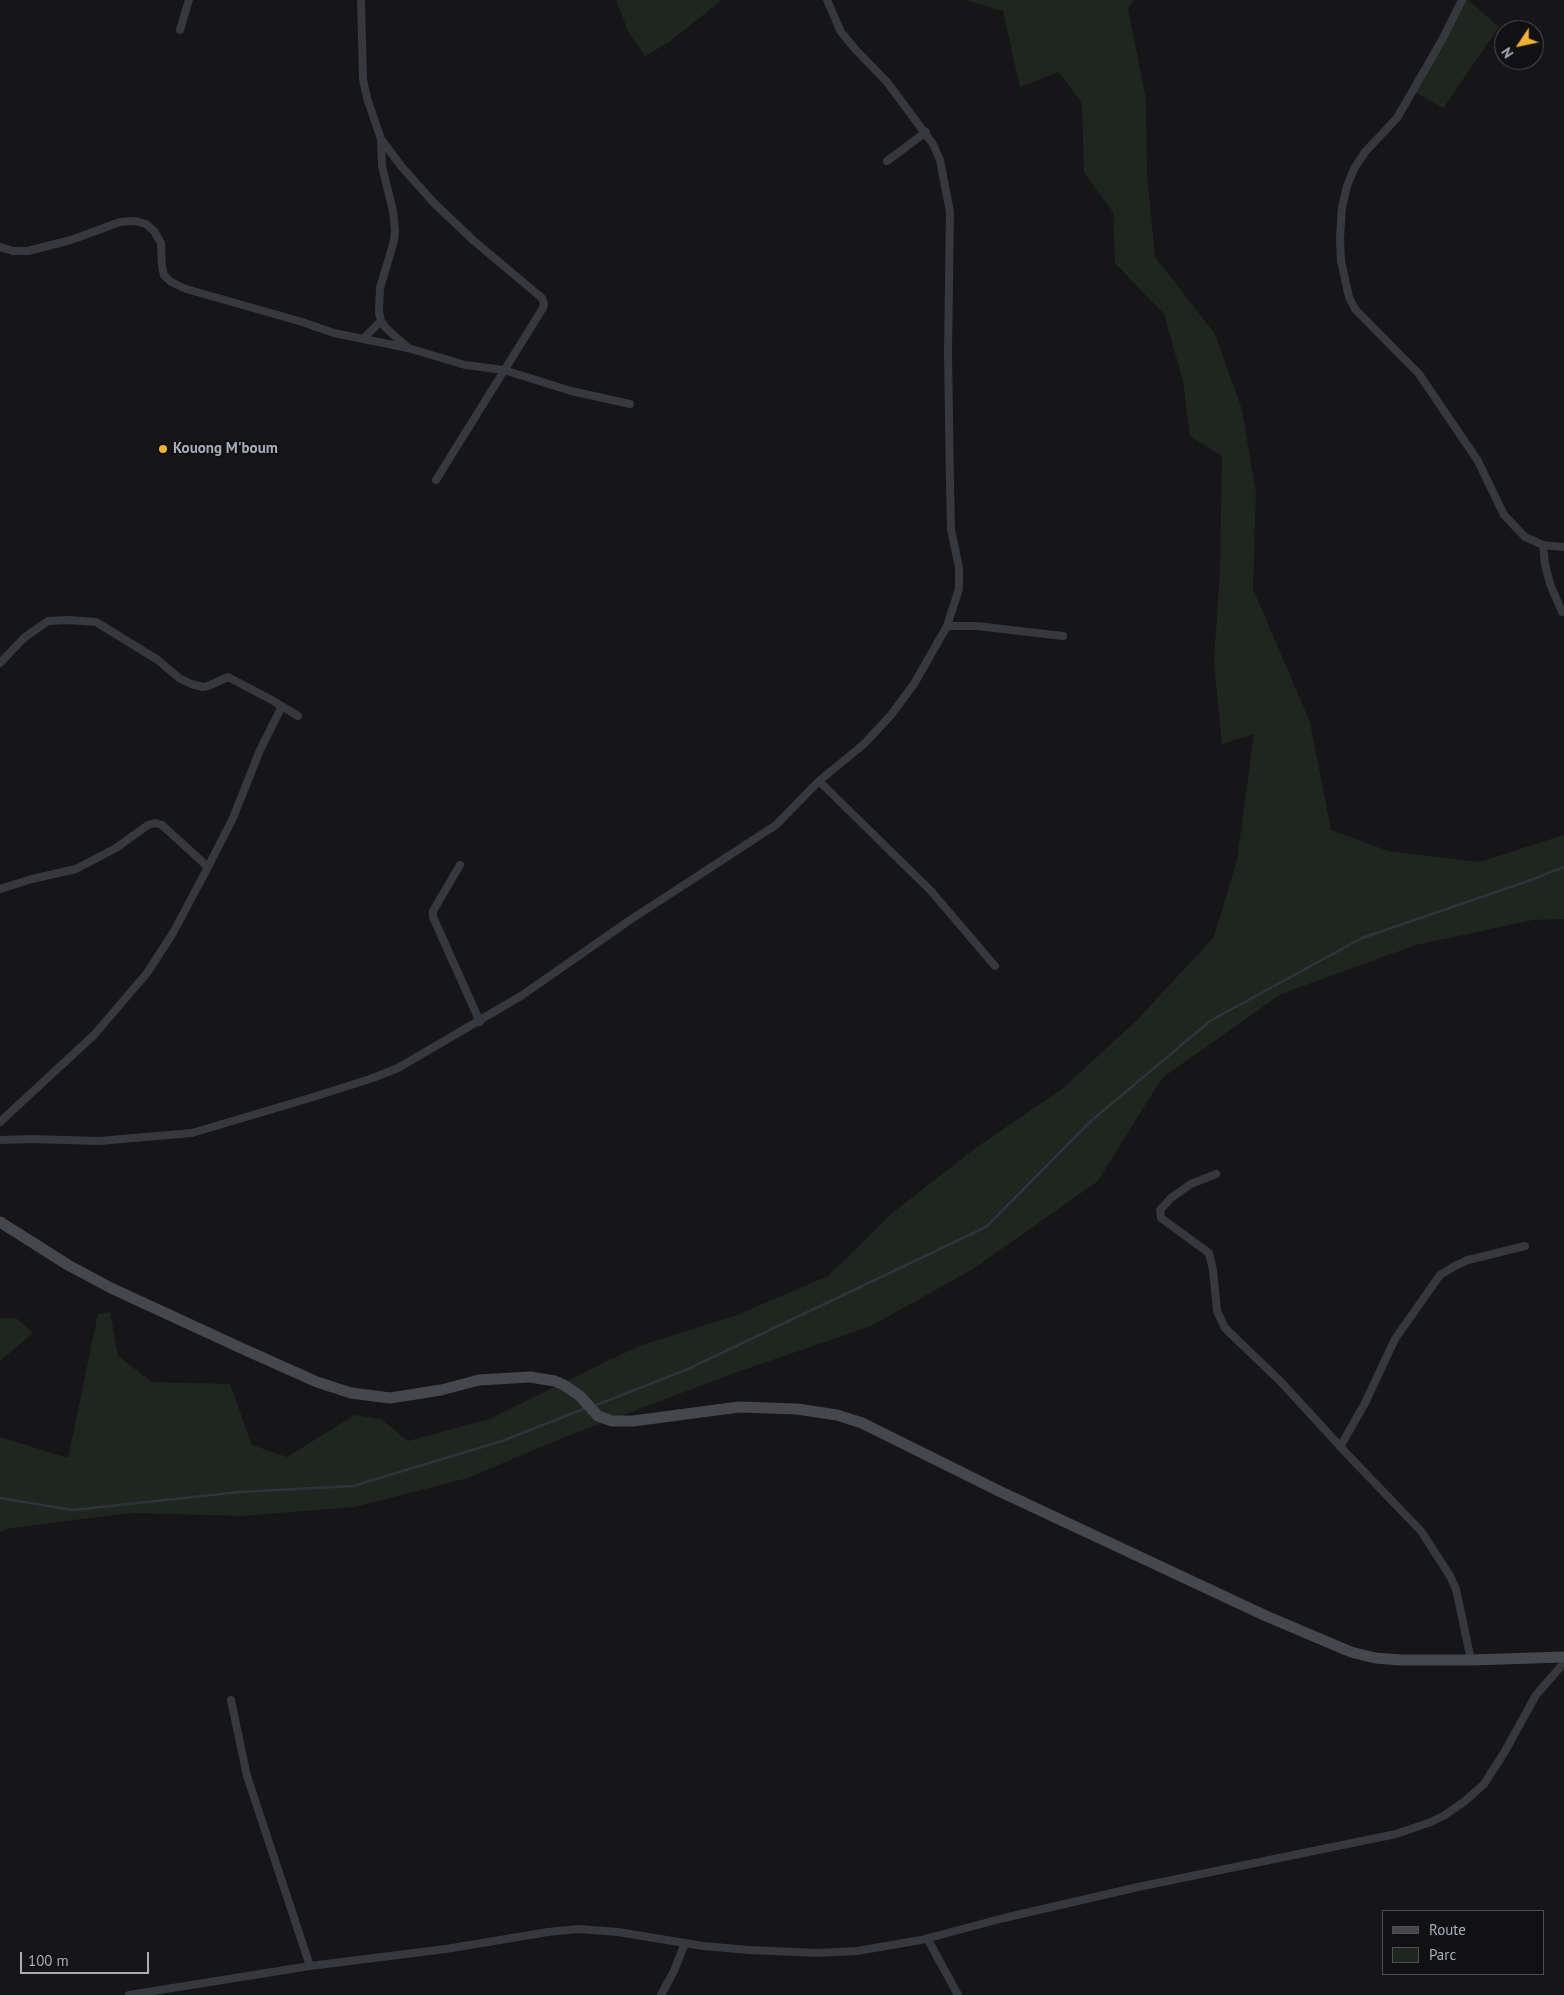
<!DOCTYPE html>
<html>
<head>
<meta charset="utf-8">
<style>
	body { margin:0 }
	#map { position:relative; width:1564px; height:1995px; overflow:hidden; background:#161618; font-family:"PT Sans",sans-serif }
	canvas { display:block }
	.legend { position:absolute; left:1382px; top:1910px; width:162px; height:65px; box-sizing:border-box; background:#111113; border:1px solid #4d4f55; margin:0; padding:6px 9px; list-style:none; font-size:15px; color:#a8adb8 }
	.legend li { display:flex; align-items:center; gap:10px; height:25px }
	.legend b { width:25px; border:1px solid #4d4f55 }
	.north { position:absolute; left:1494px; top:20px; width:50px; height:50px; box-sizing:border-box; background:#111113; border:1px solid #4d4f55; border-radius:50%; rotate:236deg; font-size:14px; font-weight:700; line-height:20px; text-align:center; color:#a8adb8 }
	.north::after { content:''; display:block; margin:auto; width:18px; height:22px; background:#f2b134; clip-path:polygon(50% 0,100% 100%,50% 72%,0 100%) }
	.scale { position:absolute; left:20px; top:1952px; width:129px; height:22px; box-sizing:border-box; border:2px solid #a8adb8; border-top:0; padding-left:6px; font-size:15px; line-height:18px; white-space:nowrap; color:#a8adb8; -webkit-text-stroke:4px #111113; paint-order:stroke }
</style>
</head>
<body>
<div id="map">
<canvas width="1564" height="1995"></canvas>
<ul class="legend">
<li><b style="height:6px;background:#45474d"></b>Route</li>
<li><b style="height:14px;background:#1e261f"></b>Parc</li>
</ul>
<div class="north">N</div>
<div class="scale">100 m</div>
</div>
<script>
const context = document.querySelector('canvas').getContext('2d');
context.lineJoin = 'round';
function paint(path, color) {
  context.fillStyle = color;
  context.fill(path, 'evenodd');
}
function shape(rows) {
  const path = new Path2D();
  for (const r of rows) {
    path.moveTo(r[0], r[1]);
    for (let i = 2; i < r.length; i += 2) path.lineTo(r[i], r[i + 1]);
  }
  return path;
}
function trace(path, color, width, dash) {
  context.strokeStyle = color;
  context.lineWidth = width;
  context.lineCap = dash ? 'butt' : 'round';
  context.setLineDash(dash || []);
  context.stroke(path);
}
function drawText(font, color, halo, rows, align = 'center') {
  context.font = font + ' "PT Sans",sans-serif';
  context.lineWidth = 4.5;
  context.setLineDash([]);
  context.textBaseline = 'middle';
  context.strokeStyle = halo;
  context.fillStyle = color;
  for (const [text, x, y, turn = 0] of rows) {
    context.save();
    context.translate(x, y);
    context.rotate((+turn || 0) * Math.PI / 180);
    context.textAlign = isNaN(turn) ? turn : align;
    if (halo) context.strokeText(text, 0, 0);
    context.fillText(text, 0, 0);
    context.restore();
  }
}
paint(shape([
	[616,0,722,0,669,42,645,56,628,31],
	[965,0,1134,0,1128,9,1146,100,1147,175,1155,257,1215,334,1242,410,1256,493,1253,589,1310,722,1331,830,1388,851,1479,862,1564,835,1564,919,1533,920,1416,945,1281,994,1162,1078,1098,1181,973,1269,871,1326,729,1375,555,1441,468,1478,355,1507,241,1516,130,1513,11,1528,0,1532,0,1437,68,1458,98,1314,110,1312,118,1356,152,1382,230,1384,252,1445,287,1457,355,1415,381,1419,408,1441,489,1419,639,1346,737,1315,828,1276,891,1214,977,1147,1062,1089,1137,1020,1214,937,1237,860,1254,734,1222,744,1214,662,1220,568,1222,456,1190,436,1183,381,1164,314,1115,263,1113,212,1084,172,1082,103,1059,72,1020,87,1003,11],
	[1461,0,1468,0,1499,27,1443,108,1413,91],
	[0,1318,16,1318,33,1333,0,1361]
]), '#1e261f');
trace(shape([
	[594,1406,688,1369,986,1227,1091,1121,1210,1021,1362,938,1531,880,1564,867],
	[0,1498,73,1510,239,1492,353,1486,502,1441,586,1408]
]), '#2c353c', 2.5);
trace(shape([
	[361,0,363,79,367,98,381,139,401,166,434,203,474,241,542,298,544,304,543,308,436,480],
	[1462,0,1442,40,1397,118,1365,152,1354,169,1347,186,1342,207,1340,238,1341,261,1349,297,1355,309,1419,374,1478,461,1504,515,1525,537,1543,545,1564,547],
	[180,30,189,0],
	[381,139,382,166,393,211,395,230,394,241,380,288,379,312,381,321,386,328,407,347],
	[887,161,926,132],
	[0,247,13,251,28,251,71,240,120,222,135,221,146,224,154,231,161,243,162,267,164,275,171,282,186,289,299,321,334,333,408,348,465,365,504,370,571,391,630,404],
	[363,339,381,321],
	[1543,545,1545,564,1550,584,1562,612],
	[947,626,977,626,1063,636],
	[0,663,25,637,48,621,68,620,96,622,158,660,179,678,191,684,203,687,208,686,228,677,270,699,298,716],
	[819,781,931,891,995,966],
	[460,865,433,911,433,917,480,1022],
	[0,889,32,879,76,869,116,848,148,825,155,823,162,825,208,867],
	[0,1122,94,1035,147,973,173,933,208,867,233,818,260,750,282,706],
	[0,1140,31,1139,99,1141,192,1133,310,1098,370,1079,398,1068,521,996,630,920,776,825,819,781,864,744,891,715,914,684,947,626,959,589,959,568,951,529,950,483,948,352,950,212,940,160,933,144,887,82,856,50,841,32,827,0],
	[1216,1174,1191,1184,1171,1198,1160,1210,1161,1218,1209,1253,1213,1270,1217,1311,1225,1328,1282,1383,1348,1455,1421,1531,1450,1576,1456,1589,1471,1660],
	[1340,1447,1365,1403,1395,1339,1440,1275,1455,1266,1468,1260,1525,1246],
	[231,1700,247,1776,310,1966],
	[927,1938,958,1995],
	[129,1995,310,1966,446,1949,548,1932,578,1929,618,1932,703,1946,749,1950,818,1953,857,1951,921,1940,1004,1918,1138,1887,1396,1834,1431,1822,1445,1815,1465,1801,1484,1784,1504,1753,1536,1695,1564,1663],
	[661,1995,674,1971,685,1943]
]), '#37383d', 8);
trace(shape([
	[0,1222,68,1265,111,1288,241,1348,317,1382,351,1393,390,1398,441,1390,479,1380,530,1377,555,1381,564,1385,580,1396,598,1416,612,1421,633,1421,739,1407,797,1409,837,1415,862,1423,999,1491,1266,1616,1351,1652,1375,1658,1401,1660,1471,1660,1564,1657]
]), '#45474d', 11);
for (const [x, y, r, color] of [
	[163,449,5,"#f2b134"]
]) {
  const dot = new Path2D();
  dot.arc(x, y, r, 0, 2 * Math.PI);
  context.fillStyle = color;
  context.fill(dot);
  trace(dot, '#111113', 2);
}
drawText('bold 15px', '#a8adb8', '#111113', [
	["Kouong M'boum",173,449]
], 'left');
</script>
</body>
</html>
